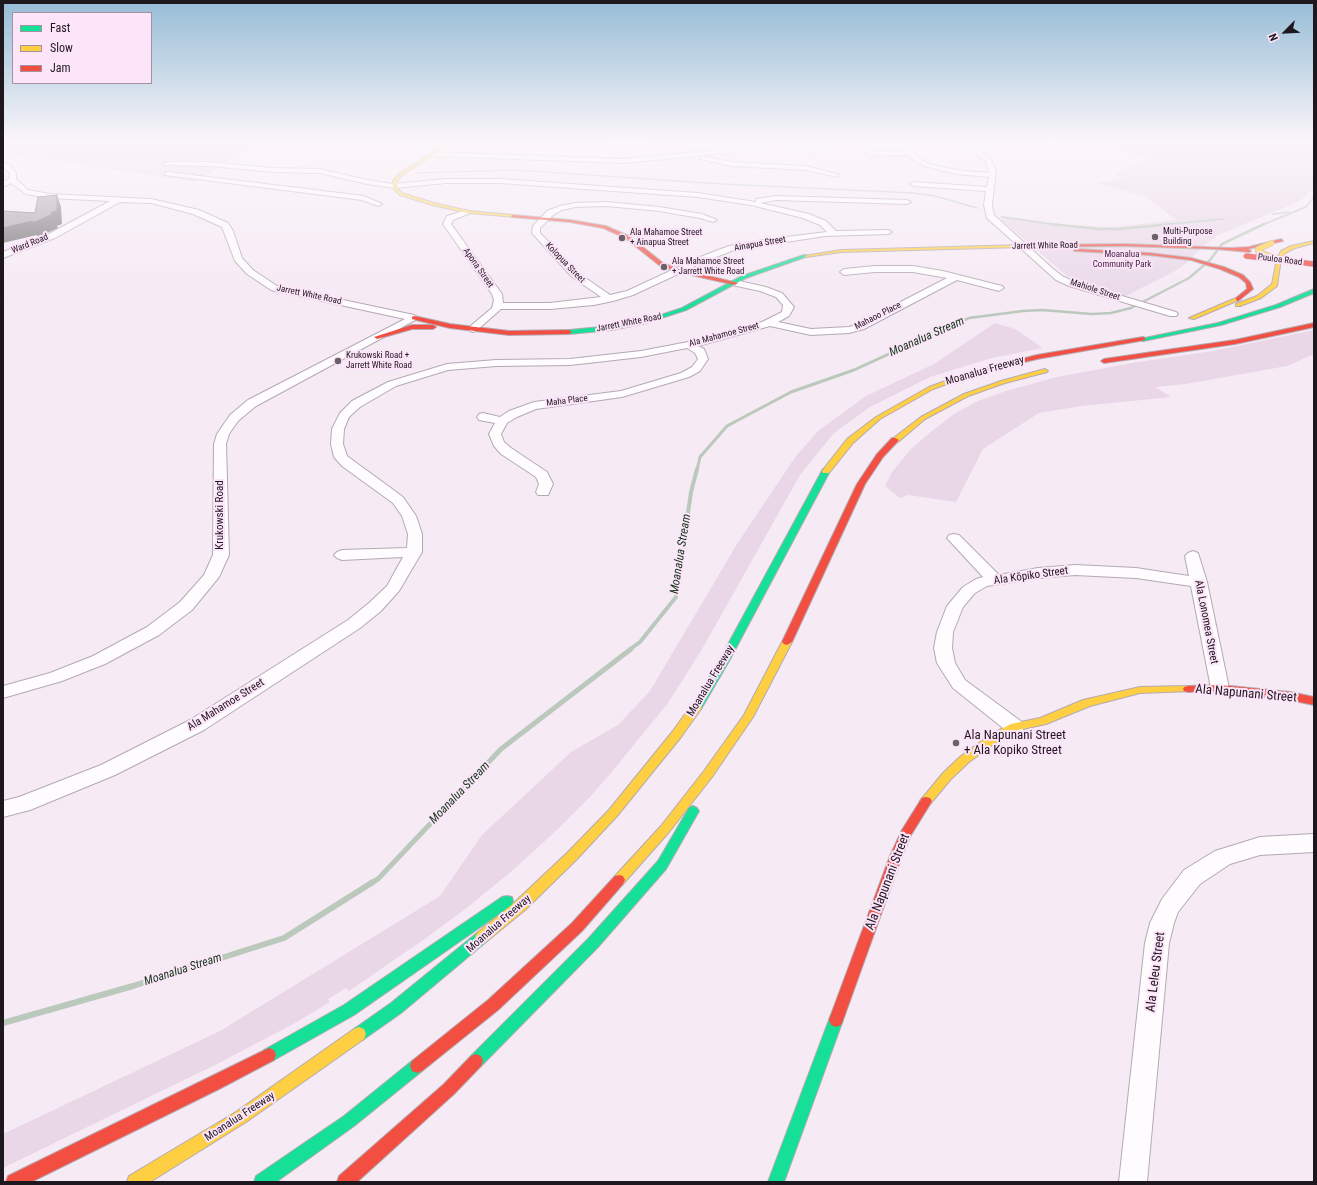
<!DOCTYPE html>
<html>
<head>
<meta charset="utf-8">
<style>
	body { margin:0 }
	#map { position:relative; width:1317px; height:1185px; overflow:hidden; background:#f6eaf5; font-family:"Roboto Condensed",sans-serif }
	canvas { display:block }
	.frame { position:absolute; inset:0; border:4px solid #1f171e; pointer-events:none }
	.legend { position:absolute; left:12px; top:12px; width:140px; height:72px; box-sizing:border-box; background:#fce4f9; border:1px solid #a492a1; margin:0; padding:5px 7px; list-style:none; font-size:12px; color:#1f171e }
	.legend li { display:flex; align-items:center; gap:8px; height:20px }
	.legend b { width:20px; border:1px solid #a492a1 }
	.north { position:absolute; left:1265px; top:12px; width:40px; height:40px; -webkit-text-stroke:3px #fce4f9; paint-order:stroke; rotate:246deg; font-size:11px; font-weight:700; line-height:16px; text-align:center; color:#1f171e }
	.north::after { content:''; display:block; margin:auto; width:14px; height:18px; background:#1f171e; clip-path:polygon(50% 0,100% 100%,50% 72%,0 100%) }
</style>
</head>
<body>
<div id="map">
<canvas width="1317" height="1185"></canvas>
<div class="frame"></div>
<ul class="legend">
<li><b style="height:5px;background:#16e098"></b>Fast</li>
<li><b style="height:5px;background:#ffcf43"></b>Slow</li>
<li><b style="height:5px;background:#f24e42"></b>Jam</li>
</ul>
<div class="north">N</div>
</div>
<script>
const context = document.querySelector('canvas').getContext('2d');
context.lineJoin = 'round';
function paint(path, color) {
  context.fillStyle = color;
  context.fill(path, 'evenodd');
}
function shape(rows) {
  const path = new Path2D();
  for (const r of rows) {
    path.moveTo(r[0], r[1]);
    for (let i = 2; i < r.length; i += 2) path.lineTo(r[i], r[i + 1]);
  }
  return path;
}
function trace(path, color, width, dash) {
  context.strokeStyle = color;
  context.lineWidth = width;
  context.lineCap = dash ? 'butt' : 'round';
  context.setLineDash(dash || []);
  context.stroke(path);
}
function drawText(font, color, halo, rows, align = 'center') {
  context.font = font + ' "Roboto Condensed",sans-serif';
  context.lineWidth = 4;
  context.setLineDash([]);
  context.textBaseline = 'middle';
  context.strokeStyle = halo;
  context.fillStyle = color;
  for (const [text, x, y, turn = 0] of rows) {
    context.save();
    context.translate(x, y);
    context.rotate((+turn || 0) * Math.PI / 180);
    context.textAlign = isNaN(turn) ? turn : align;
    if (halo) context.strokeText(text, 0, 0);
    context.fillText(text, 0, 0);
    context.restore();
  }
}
paint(shape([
	[3,142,261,142,196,182,3,153],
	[1049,142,1314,142,1314,188,1300,201,1218,235,1201,248,1188,262,1175,271,1126,296,1067,276,1003,221,999,215,1069,225,1112,227,1176,220,1146,197,1096,183,1125,179,1115,175,1148,158,1102,148],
	[995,323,1015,329,1043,348,992,358,930,377,870,407,834,433,800,475,701,651,668,703,610,774,590,797,559,828,513,870,468,907,426,938,349,991,346,988,328,999,330,1002,295,1023,217,1064,3,1168,3,1134,220,1031,440,896,482,835,571,752,618,725,650,691,737,544,796,456,818,431,866,396,934,364],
	[1314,330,1314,354,1287,366,1186,384,1155,387,1171,397,1082,406,1039,413,983,449,956,502,908,495,900,498,885,486,892,472,911,449,932,431,954,414,978,401,1006,391,1057,377,1132,363,1213,351]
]), '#e9d7e7');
trace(shape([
	[416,173,516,170,723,184,914,193,935,196,977,208],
	[1273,214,1289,212],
	[1002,217,1057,225],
	[1161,225,1223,219],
	[1262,225,1306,207,1314,197]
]), '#bbc8bc', 1.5);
trace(shape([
	[1050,224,1099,229,1120,229,1171,224],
	[937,332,969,318,1023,311,1042,310,1092,314,1111,313,1131,308,1189,278,1210,260,1222,244,1264,224]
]), '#bbc8bc', 2.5);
trace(shape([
	[697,470,700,457,727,426,791,392,854,370,939,331]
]), '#bbc8bc', 3);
trace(shape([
	[629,650,640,642,676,597,691,492,697,469]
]), '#bbc8bc', 4);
trace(shape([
	[371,883,378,879,501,749,631,649]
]), '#bbc8bc', 5);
trace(shape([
	[3,1023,133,986,284,938,373,882]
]), '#bbc8bc', 6);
const street = shape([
	[606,142,654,142,651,144,609,144,606,142],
	[764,142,802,145,815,149,817,151,812,154,810,151,802,149,768,145,747,151,624,163,434,156,431,154,434,152,624,159,747,147,764,142],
	[890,142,898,142,913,152,919,159,929,164,956,170,989,173,986,162,976,153,953,142,961,142,980,151,991,160,996,170,992,205,994,215,1052,268,1062,276,1075,282,1176,312,1178,314,1176,316,1170,316,1069,286,1056,280,987,218,984,205,986,191,914,186,910,184,914,182,987,187,989,177,956,174,925,166,915,161,908,155,869,156,866,154,869,152,903,151,890,142],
	[702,156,731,162,806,166,840,175,837,177,806,170,731,166,700,159,700,157,702,156],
	[3,162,11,166,16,173,16,179,28,190,50,194,151,199,199,210,228,223,233,231,242,258,253,270,277,286,414,315,419,318,256,406,238,421,229,434,226,444,229,555,219,577,192,610,159,635,105,664,62,681,3,698,3,686,50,673,93,656,147,627,180,602,204,575,213,555,214,444,217,434,230,415,248,400,405,319,271,290,247,274,235,261,222,227,193,214,151,203,120,202,55,238,3,258,3,252,49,234,110,201,50,198,26,194,11,183,3,187,3,182,9,179,10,173,3,167,3,162],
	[166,162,210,162,272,168,320,169,367,180,394,184,446,179,500,179,698,193,756,202,756,199,776,196,907,200,911,202,907,204,776,200,760,203,809,214,826,221,836,231,888,230,892,232,888,234,825,236,734,250,706,261,633,295,613,301,594,305,550,309,501,309,476,331,472,332,467,329,492,308,494,300,492,294,443,224,447,216,466,210,473,212,453,220,451,224,502,294,503,303,550,303,601,297,571,276,532,233,533,226,547,211,560,206,575,203,607,202,659,207,702,214,717,220,713,222,700,218,659,211,607,206,575,207,562,210,553,215,540,228,540,233,577,272,610,295,627,291,700,257,729,246,769,239,827,232,820,225,803,218,751,205,698,197,500,183,446,183,394,188,367,184,320,173,272,172,210,166,164,165,163,164,166,162],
	[167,172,364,196,382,204,378,206,362,200,165,175,165,173,167,172],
	[875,266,913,266,943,271,1002,286,1004,288,999,291,957,280,864,329,849,333,811,335,770,326,698,346,704,349,708,359,700,371,689,377,622,397,536,409,517,417,507,423,501,434,504,442,511,448,547,472,553,484,548,495,538,495,536,492,539,484,536,477,501,454,494,446,489,434,495,423,479,420,477,417,479,414,483,413,500,417,509,411,534,402,621,391,681,373,692,367,698,359,695,353,687,348,641,357,570,365,496,366,448,370,396,386,360,407,349,417,344,429,343,444,347,456,403,497,416,516,422,534,422,552,399,591,381,611,360,628,204,730,115,775,30,810,3,817,3,801,19,797,101,765,190,720,348,620,369,603,387,586,403,557,342,560,337,558,334,555,337,552,342,550,407,548,408,534,402,516,393,503,342,466,334,457,331,444,332,429,340,413,352,401,388,382,447,364,496,360,570,359,641,351,688,342,762,322,782,312,783,305,776,297,760,291,732,285,730,283,735,280,766,287,782,293,794,307,789,316,778,322,811,329,849,327,856,325,947,278,913,272,875,272,844,275,840,272,844,269,875,266],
	[954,534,959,535,999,575,1038,568,1075,565,1136,568,1189,576,1185,556,1188,553,1193,551,1198,553,1207,582,1229,688,1226,692,1220,694,1214,692,1211,688,1191,586,1136,578,1075,575,1038,578,987,586,975,593,963,607,953,632,952,648,955,663,965,680,1022,722,1024,727,1022,732,1015,734,1008,732,953,688,937,663,934,648,937,632,947,606,963,587,976,579,983,577,947,538,949,535,954,534],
	[1314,834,1314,852,1260,855,1230,864,1200,884,1178,912,1174,923,1169,943,1147,1182,1119,1182,1145,943,1150,923,1162,899,1184,870,1215,851,1260,837,1314,834]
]);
const fast = shape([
	[804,255,808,256,746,278,686,310,646,323,612,330,569,334,566,332,569,330,612,326,643,321,682,308,742,276,804,255],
	[1314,289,1314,293,1280,307,1221,325,1143,341,1140,339,1218,323,1276,305,1314,289],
	[823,469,829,469,830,471,729,661,701,709,693,709,692,706,719,661,823,469],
	[693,806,697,808,699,811,666,869,598,947,481,1066,476,1068,471,1066,469,1061,471,1056,588,939,658,861,689,808,693,806],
	[507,896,512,897,513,901,512,905,354,1015,274,1060,269,1062,264,1060,262,1055,264,1050,344,1005,502,897,507,896],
	[482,931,487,933,489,937,487,941,401,1013,364,1039,359,1041,354,1039,352,1034,354,1029,391,1003,477,933,482,931],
	[836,1013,841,1015,843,1020,784,1182,768,1182,829,1020,831,1015,836,1013],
	[417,1059,422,1061,424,1066,422,1071,354,1126,276,1182,254,1182,256,1176,344,1116,412,1061,417,1059]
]);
const slow = shape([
	[432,142,436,142,441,147,438,152,402,175,397,181,397,188,402,193,434,203,469,211,513,215,515,217,469,213,432,205,400,195,393,188,393,181,400,173,436,150,437,147,432,142],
	[1314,241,1314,243,1295,248,1285,253,1281,259,1277,286,1261,298,1240,306,1236,306,1236,304,1257,296,1272,284,1277,259,1281,251,1291,246,1314,241],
	[1022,245,1024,246,1024,247,841,252,806,257,804,256,841,250,1022,245],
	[1236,298,1241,299,1194,319,1189,318,1236,298],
	[978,369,981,371,980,372,933,389,880,419,853,443,829,473,823,473,822,471,847,439,876,417,929,387,978,369],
	[1045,369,1048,371,1047,372,1005,383,968,396,925,419,898,442,892,442,891,440,921,417,964,394,1001,381,1045,369],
	[787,639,792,642,753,717,712,777,669,832,623,884,619,885,615,884,613,880,615,876,661,826,704,771,744,715,782,642,787,639],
	[1188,686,1192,687,1193,689,1192,691,1140,693,1090,706,1046,724,1018,730,998,741,969,762,951,779,930,804,926,805,922,804,920,801,943,773,961,756,990,735,1011,724,1040,718,1083,700,1140,687,1188,686],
	[697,702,701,703,702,706,701,709,681,737,617,816,576,860,525,910,487,941,482,943,477,941,475,937,477,933,515,902,568,852,609,810,673,731,693,703,697,702],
	[359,1027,364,1029,366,1034,364,1039,246,1122,150,1182,127,1182,129,1176,236,1112,354,1029,359,1027]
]);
const jam = shape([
	[513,215,570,220,606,226,629,236,663,263,679,269,738,283,735,285,678,272,659,265,625,238,603,228,570,222,511,217,513,215],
	[1281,239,1283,241,1248,249,1251,251,1249,252,1216,249,1124,246,1022,247,1020,246,1022,245,1124,244,1231,248,1249,247,1281,239],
	[1076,249,1149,253,1191,258,1224,267,1243,275,1250,282,1253,289,1238,301,1236,300,1236,298,1247,289,1246,283,1239,277,1220,269,1191,260,1149,255,1074,251,1074,250,1076,249],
	[414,316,450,324,509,331,569,330,572,332,569,334,509,335,450,328,412,319,412,317,414,316],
	[1314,323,1314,327,1235,344,1104,363,1101,361,1104,359,1235,340,1314,323],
	[412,325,433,325,436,327,433,329,412,329,377,339,374,337,412,325],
	[1143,337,1145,338,1145,340,1037,359,978,373,975,371,1037,355,1143,337],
	[892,438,895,438,899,440,883,457,865,484,792,642,787,645,784,644,782,642,857,484,877,454,892,438],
	[1220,685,1290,692,1314,697,1314,705,1290,700,1220,691,1188,692,1184,691,1183,689,1184,687,1188,686,1220,685],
	[926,797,930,798,932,801,911,835,902,856,843,1020,841,1025,836,1027,831,1025,829,1020,890,856,902,830,922,798,926,797],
	[619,875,623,876,625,880,623,884,582,931,498,1010,422,1071,417,1073,412,1071,410,1066,412,1061,488,1000,572,923,615,876,619,875],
	[269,1048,274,1050,276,1055,274,1060,219,1089,31,1182,6,1182,8,1176,269,1048],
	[476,1054,481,1056,483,1061,481,1066,454,1094,357,1182,337,1182,339,1176,444,1084,471,1056,476,1054]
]);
trace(street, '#b3aab2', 2);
trace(fast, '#b3aab2', 2);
trace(slow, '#b3aab2', 2);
trace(jam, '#b3aab2', 2);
paint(street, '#fefcfe');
paint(fast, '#16e098');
paint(slow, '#ffcf43');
paint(jam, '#f24e42');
const slowBridge = shape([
	[1272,243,1258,249,1258,251,1271,257,1298,262]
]);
const jamBridge = shape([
	[1246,256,1314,264]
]);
trace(slowBridge, '#b3aab2', 6, []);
trace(jamBridge, '#b3aab2', 6, []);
trace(slowBridge, '#ffcf43', 5);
trace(jamBridge, '#f24e42', 5);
paint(shape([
	[57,195,61,207,62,224,57,226,58,228,38,237,37,235,3,243,3,228,51,213]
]), '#726c71');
const building = shape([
	[57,195,57,210,51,213,53,214,33,223,33,221,3,228,3,211,35,213,38,197,57,195]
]);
paint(building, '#a39aa2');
trace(building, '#726c71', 1);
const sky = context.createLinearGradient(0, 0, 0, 308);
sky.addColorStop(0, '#96bcd6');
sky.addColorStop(0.46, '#fbf6fa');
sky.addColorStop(1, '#fbf6fa00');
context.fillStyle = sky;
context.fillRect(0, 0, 1317, 308);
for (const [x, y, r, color] of [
	[1155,237,4,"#6a6169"],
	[622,238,4,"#6a6169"],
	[664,267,4,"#6a6169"],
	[338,361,4,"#6a6169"],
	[956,743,4,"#6a6169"]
]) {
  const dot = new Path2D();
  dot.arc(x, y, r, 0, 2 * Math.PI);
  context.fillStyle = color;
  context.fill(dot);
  trace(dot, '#fce4f9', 1.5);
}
drawText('9px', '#1f171e', '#fce4f9', [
	["Multi-Purpose",1163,232],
	["Building",1163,242],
	["Ala Mahamoe Street",630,233],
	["+ Ainapua Street",630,243],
	["Ala Mahamoe Street",672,262],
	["+ Jarrett White Road",672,272],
	["Krukowski Road +",346,356],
	["Jarrett White Road",346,366]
], 'left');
drawText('9px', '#1f171e', '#fce4f9', [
	["Ward Road",30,244,-22],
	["Ainapua Street",760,244,-10],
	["Jarrett White Road",1045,246,-1],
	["Puuloa Road",1280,260,7],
	["Kolopua Street",565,263,46],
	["Apona Street",478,268,55],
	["Mahiole Street",1095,290,18],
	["Jarrett White Road",309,295,12],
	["Mahaoo Place",878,316,-27],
	["Jarrett White Road",629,323,-11],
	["Ala Mahamoe Street",724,335,-15],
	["Maha Place",567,401,-7]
]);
drawText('9px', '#452443', '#fce4f9', [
	["Moanalua",1122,255],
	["Community Park",1122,265]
]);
drawText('11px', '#1f171e', '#fce4f9', [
	["Moanalua Freeway",985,371,-16],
	["Krukowski Road",220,515,-90],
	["Ala Kōpiko Street",1031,576,-8],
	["Ala Lonomea Street",1206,622,79],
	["Moanalua Freeway",711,681,-59],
	["Ala Mahamoe Street",226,705,-32],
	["Moanalua Freeway",499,924,-41],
	["Moanalua Freeway",240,1117,-33]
]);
drawText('italic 12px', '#103716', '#fce4f9', [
	["Moanalua Stream",927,337,-24],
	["Moanalua Stream",681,554,-81],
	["Moanalua Stream",460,793,-46],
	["Moanalua Stream",183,970,-18]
]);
drawText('13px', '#1f171e', '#fce4f9', [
	["Ala Napunani Street",1246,694,5],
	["Ala Napunani Street",888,882,-69],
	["Ala Leleu Street",1156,972,-83]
]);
drawText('13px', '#1f171e', '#fce4f9', [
	["Ala Napunani Street",964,736],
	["+ Ala Kopiko Street",964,751]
], 'left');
</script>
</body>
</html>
